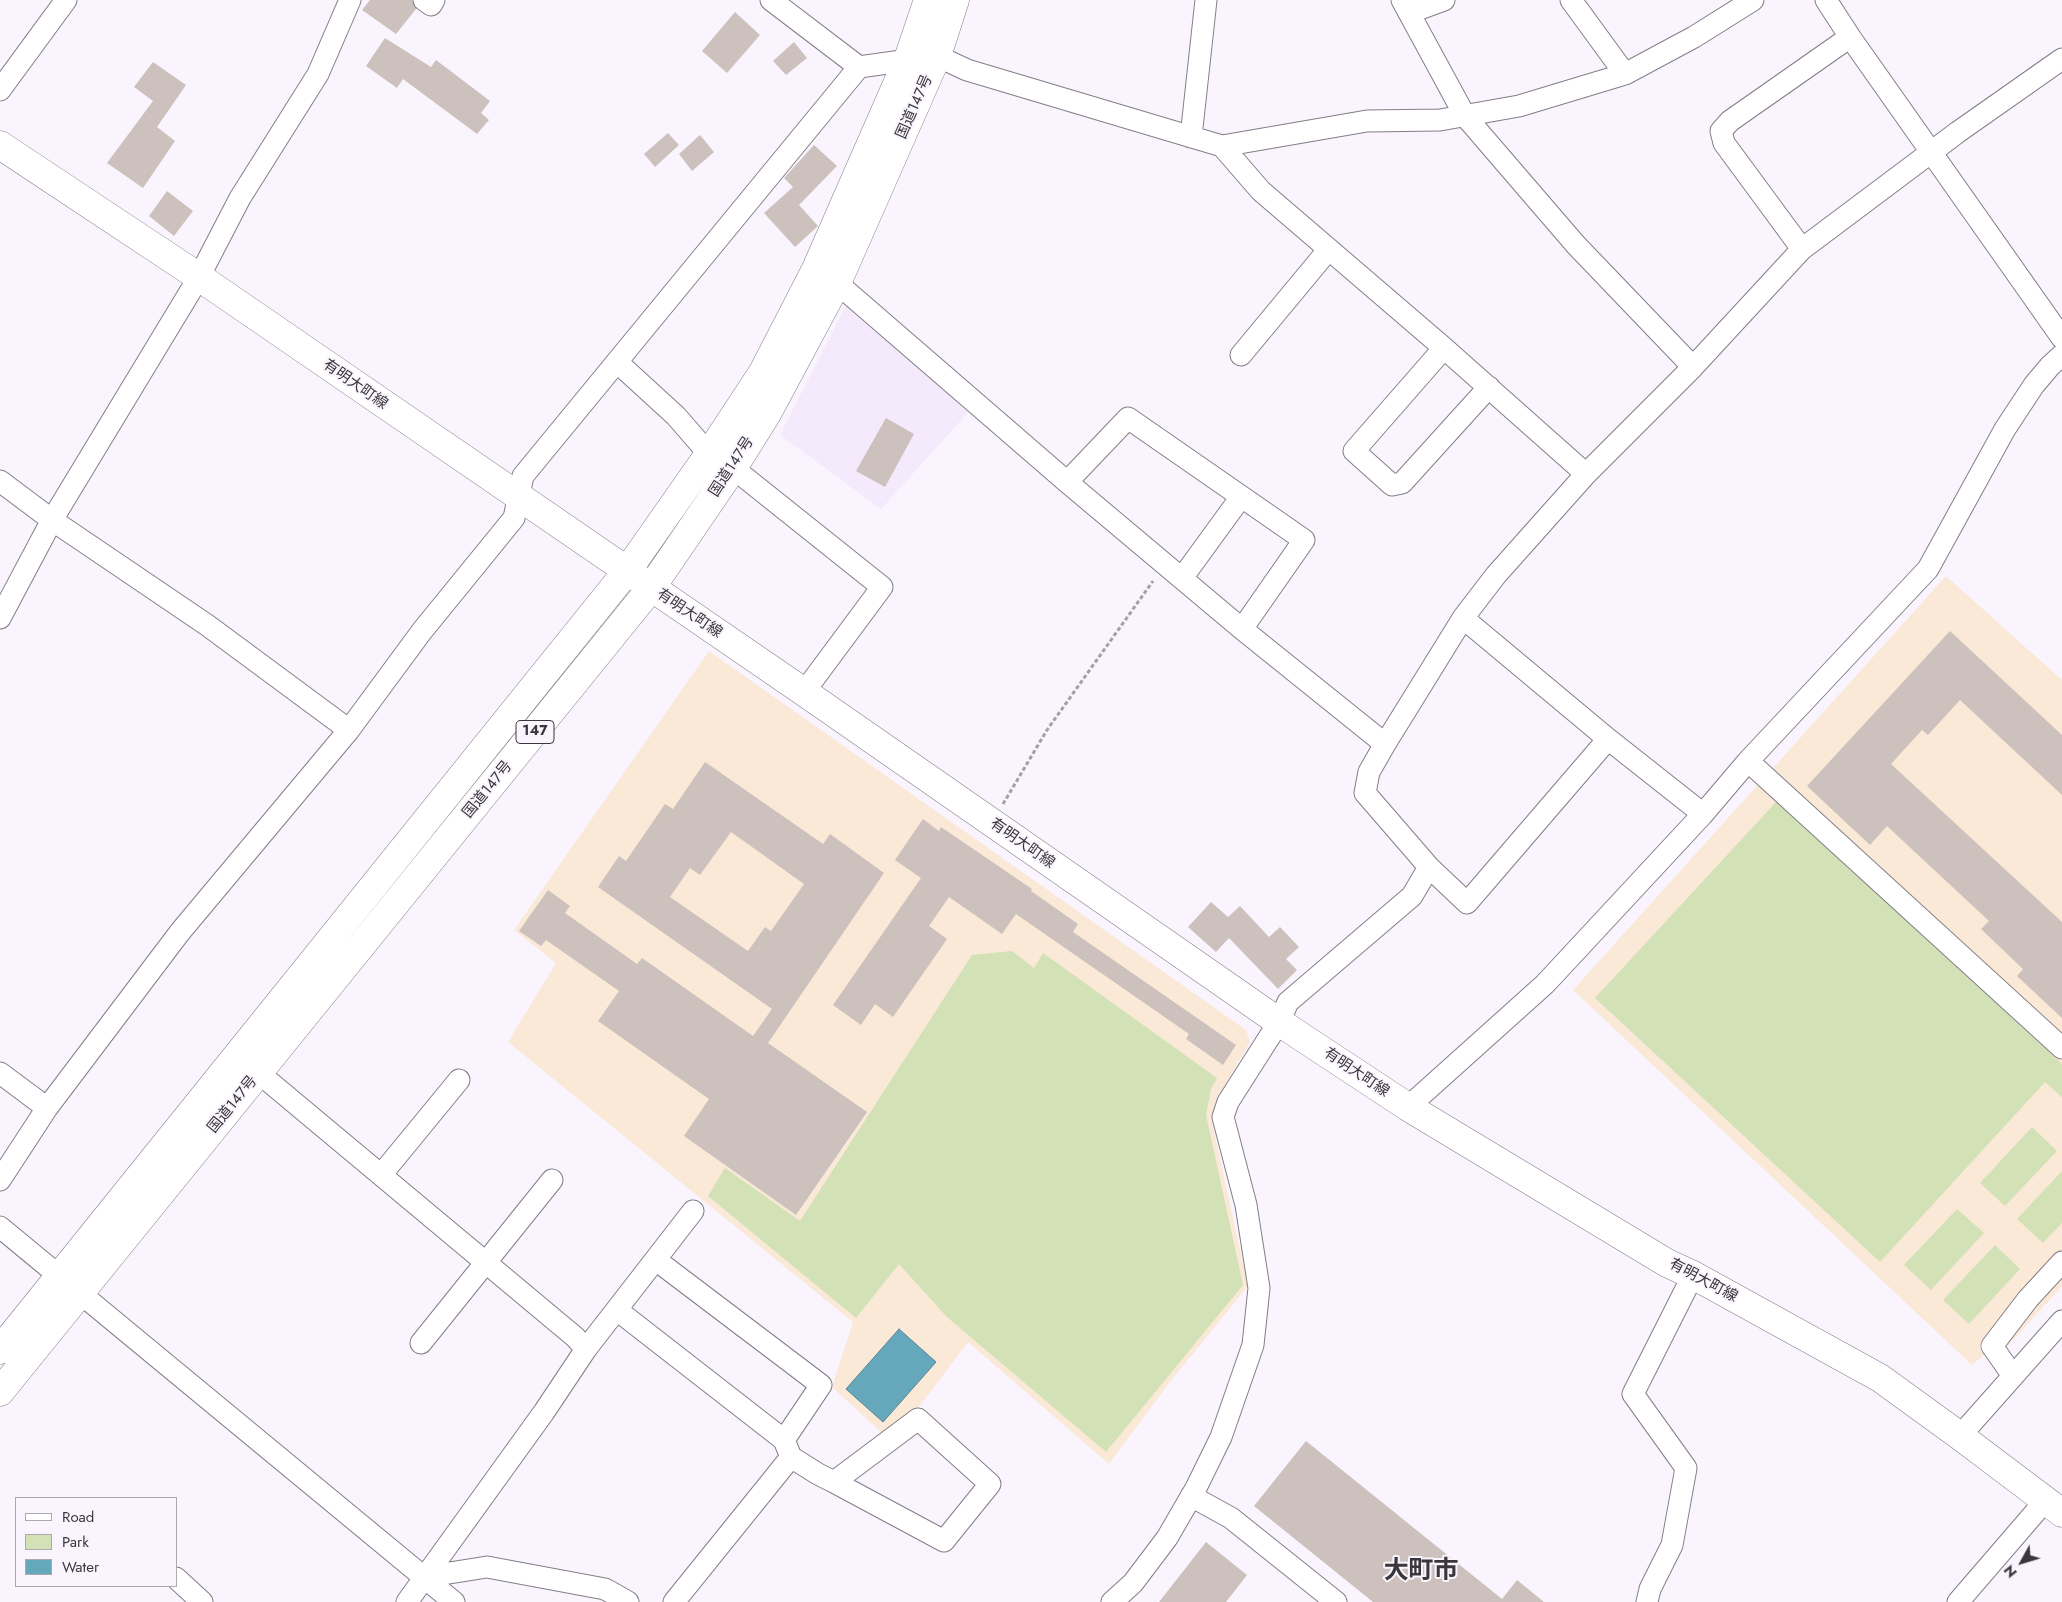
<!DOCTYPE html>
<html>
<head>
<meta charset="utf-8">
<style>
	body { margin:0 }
	#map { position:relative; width:2062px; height:1602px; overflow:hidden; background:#f9f4fd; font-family:Jost,sans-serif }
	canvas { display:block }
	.legend { position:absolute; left:15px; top:1497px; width:162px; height:90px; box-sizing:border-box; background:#f9f4fd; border:1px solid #aca8af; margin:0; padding:6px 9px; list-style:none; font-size:15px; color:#39373b }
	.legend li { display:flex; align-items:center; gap:10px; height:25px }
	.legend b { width:25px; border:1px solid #aca8af }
	.north { position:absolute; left:1997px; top:1537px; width:50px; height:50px; -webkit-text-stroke:4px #f9f4fd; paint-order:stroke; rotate:231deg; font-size:14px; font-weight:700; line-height:20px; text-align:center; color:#39373b }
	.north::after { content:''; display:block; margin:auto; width:18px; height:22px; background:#39373b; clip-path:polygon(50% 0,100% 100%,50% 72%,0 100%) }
</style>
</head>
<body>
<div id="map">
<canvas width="2062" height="1602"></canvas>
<ul class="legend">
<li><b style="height:6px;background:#fff"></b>Road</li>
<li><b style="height:14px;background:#d3e1b7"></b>Park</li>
<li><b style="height:14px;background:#65a7bb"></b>Water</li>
</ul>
<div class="north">N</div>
</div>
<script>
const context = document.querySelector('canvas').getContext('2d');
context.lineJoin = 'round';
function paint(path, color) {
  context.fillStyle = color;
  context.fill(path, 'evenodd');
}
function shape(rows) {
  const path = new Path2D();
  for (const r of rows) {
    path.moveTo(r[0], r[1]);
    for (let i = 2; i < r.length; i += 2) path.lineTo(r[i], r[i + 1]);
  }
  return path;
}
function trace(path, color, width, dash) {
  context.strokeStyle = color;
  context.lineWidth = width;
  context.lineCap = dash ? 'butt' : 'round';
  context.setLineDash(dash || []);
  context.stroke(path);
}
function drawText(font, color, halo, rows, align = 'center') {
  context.font = font + ' Jost,"Noto Sans JP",sans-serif';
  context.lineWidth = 4;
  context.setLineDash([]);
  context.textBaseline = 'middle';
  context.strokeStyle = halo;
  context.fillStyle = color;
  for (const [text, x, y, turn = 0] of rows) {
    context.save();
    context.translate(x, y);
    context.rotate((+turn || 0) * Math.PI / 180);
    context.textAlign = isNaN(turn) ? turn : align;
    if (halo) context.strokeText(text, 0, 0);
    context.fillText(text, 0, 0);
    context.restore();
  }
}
paint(shape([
	[847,303,972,408,881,509,780,435]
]), '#f4eafb');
paint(shape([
	[1946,576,2062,680,2062,1286,2006,1348,1984,1355,1972,1365,1573,990],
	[709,651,1246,1030,1250,1042,1218,1097,1212,1122,1248,1286,1169,1383,1109,1464,968,1342,910,1419,882,1433,832,1387,853,1322,508,1042,556,963,514,930]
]), '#fae9d7');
paint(shape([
	[1777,801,2062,1064,2062,1097,2045,1082,1880,1262,1595,998],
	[1012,951,1034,968,1043,953,1217,1078,1211,1089,1206,1115,1243,1285,1106,1452,947,1317,899,1264,856,1318,708,1196,725,1168,800,1221,972,955],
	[2032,1127,2057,1151,2005,1206,1980,1183],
	[2062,1171,2062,1223,2043,1243,2017,1219],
	[1957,1209,1984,1233,1931,1290,1904,1265],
	[1995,1245,2020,1269,1969,1324,1943,1300]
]), '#d3e1b7');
const water = shape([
	[899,1329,936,1362,883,1422,846,1389,899,1329]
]);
paint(water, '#65a7bb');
trace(water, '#588595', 1);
paint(shape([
	[370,0,412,0,416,9,396,34,362,10],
	[735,12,760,35,727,73,702,51],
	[385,38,431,67,436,60,490,101,481,113,489,120,477,134,403,79,397,88,366,66],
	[794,42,807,58,786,75,773,61],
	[153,62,186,85,157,127,175,141,143,188,107,163,153,101,134,87],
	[668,133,679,145,655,167,644,154],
	[700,135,714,152,692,171,679,154],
	[814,145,837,166,799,205,818,226,795,247,764,213,793,187,784,178],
	[167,191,193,211,174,236,149,216],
	[886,418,914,434,885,487,856,471],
	[1950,631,2062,735,2062,795,1960,700,1928,735,1922,730,1891,764,2062,922,2062,1018,2017,976,2023,969,1981,929,1989,921,1887,826,1870,845,1807,786],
	[705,762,823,844,830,834,884,873,768,1043,867,1112,796,1215,684,1136,709,1099,598,1021,619,991,546,940,541,946,519,931,548,890,570,906,565,913,637,964,642,958,753,1036,772,1009,598,887,619,856,626,861,665,804,673,809],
	[731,832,804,884,771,931,765,927,748,951,670,897,690,868,700,875],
	[923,819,939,831,941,827,1032,889,1031,891,1078,924,1073,932,1236,1045,1223,1065,1186,1039,1189,1034,1016,914,1002,934,949,897,929,926,947,939,893,1017,875,1004,861,1025,833,1005,921,878,895,860],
	[1211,902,1228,917,1240,906,1269,937,1280,927,1299,947,1286,959,1297,970,1278,989,1229,938,1216,952,1188,927],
	[1306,1441,1502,1599,1517,1580,1544,1602,1373,1602,1254,1506],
	[1206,1542,1247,1575,1226,1602,1159,1602]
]), '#cdc1bd');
const minor = shape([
	[424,0,431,5,434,0],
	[771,0,859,67],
	[1402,0,1465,116,1576,245,1693,367],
	[1571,0,1625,74],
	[1826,0,1850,37,2062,338],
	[1409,13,1444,0],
	[0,90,66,0],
	[1191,137,1206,0],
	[1222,146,1261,191,1444,348,1586,474],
	[1802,249,1724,143,1721,131,1730,121,1850,37],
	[837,283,1067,482,1242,629,1385,744],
	[1444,348,1354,451,1392,485,1402,483,1489,387],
	[1241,355,1329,249],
	[617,362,676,416,709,454],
	[733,468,882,587,804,692],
	[0,481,52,520,207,625,349,730],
	[1067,482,1128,418,1304,540,1242,629],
	[1182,578,1241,497],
	[0,618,52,520,199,277,240,198,318,74,350,0],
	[1463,618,1608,739,1703,814],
	[1608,739,1467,903,1429,867,1365,793,1369,772,1385,744,1463,618,1496,575,1586,474,1693,367,1802,249,1958,132,2062,59],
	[1748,761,2062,1048],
	[248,1064,575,1337,586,1349],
	[0,1073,47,1108],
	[1408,1107,1545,984,1703,814,1748,761,1928,569,2005,429,2034,385,2050,366,2062,355],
	[381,1175,459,1080],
	[0,1180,47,1108,180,932,349,730,422,631,514,518,523,476,859,67,937,56,967,70,1222,146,1367,121,1440,120,1519,106,1625,74,1694,37,1753,0],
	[0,1227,454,1602],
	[656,1260,821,1385,784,1440],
	[617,1310,784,1440,791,1457,818,1474,834,1482,944,1541,990,1484,918,1419,834,1482],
	[421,1343,552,1180],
	[2013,1376,1992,1346,2028,1299,2062,1262],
	[1960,1436,2062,1321],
	[1191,1496,1231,1518,1336,1602],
	[424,1577,487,1567,605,1589,628,1602],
	[176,1578,202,1602],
	[407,1602,544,1412,586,1349,693,1211],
	[674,1602,791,1457],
	[1112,1602,1133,1583,1167,1538,1196,1488,1221,1437,1253,1345,1259,1288,1246,1205,1223,1117,1228,1102,1279,1022,1288,1002,1412,896,1429,867],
	[1647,1602,1650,1589,1672,1545,1686,1468,1633,1394,1693,1275],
	[1958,1602,2045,1501]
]);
const major = shape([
	[0,145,199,277,804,692,1279,1022,1408,1107,1667,1263,1693,1275,1880,1378,1960,1436,2062,1513]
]);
const highway = shape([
	[0,1350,627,571,709,454,763,372,815,271,908,59,928,0],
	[0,1392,651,588,733,468,768,412,837,283,937,56,955,0]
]);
trace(minor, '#837e87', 23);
trace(major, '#837e87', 29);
trace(highway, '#837e87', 29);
trace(shape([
	[1003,804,1047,730,1153,581]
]), '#a3a0a6', 3, [4, 2.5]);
trace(minor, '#fff', 21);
trace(major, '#fff', 28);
trace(highway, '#fff', 28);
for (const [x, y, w] of [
	[535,732,38]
]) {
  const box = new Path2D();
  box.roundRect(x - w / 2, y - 11.5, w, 23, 4);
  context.fillStyle = '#f9f4fd';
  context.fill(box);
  trace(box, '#39373b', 1);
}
drawText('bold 14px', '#39373b', null, [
	["147",535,732]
]);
drawText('15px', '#39373b', '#f9f4fd', [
	["国道147号",915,107,-66],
	["有明大町線",355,385,35],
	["国道147号",732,467,-57],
	["有明大町線",689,614,34],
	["国道147号",488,790,-51],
	["有明大町線",1022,844,35],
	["有明大町線",1356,1073,34],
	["国道147号",233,1105,-51],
	["有明大町線",1703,1281,28]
]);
drawText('bold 25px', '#39373b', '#f9f4fd', [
	["大町市",1421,1572]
]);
</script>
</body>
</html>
